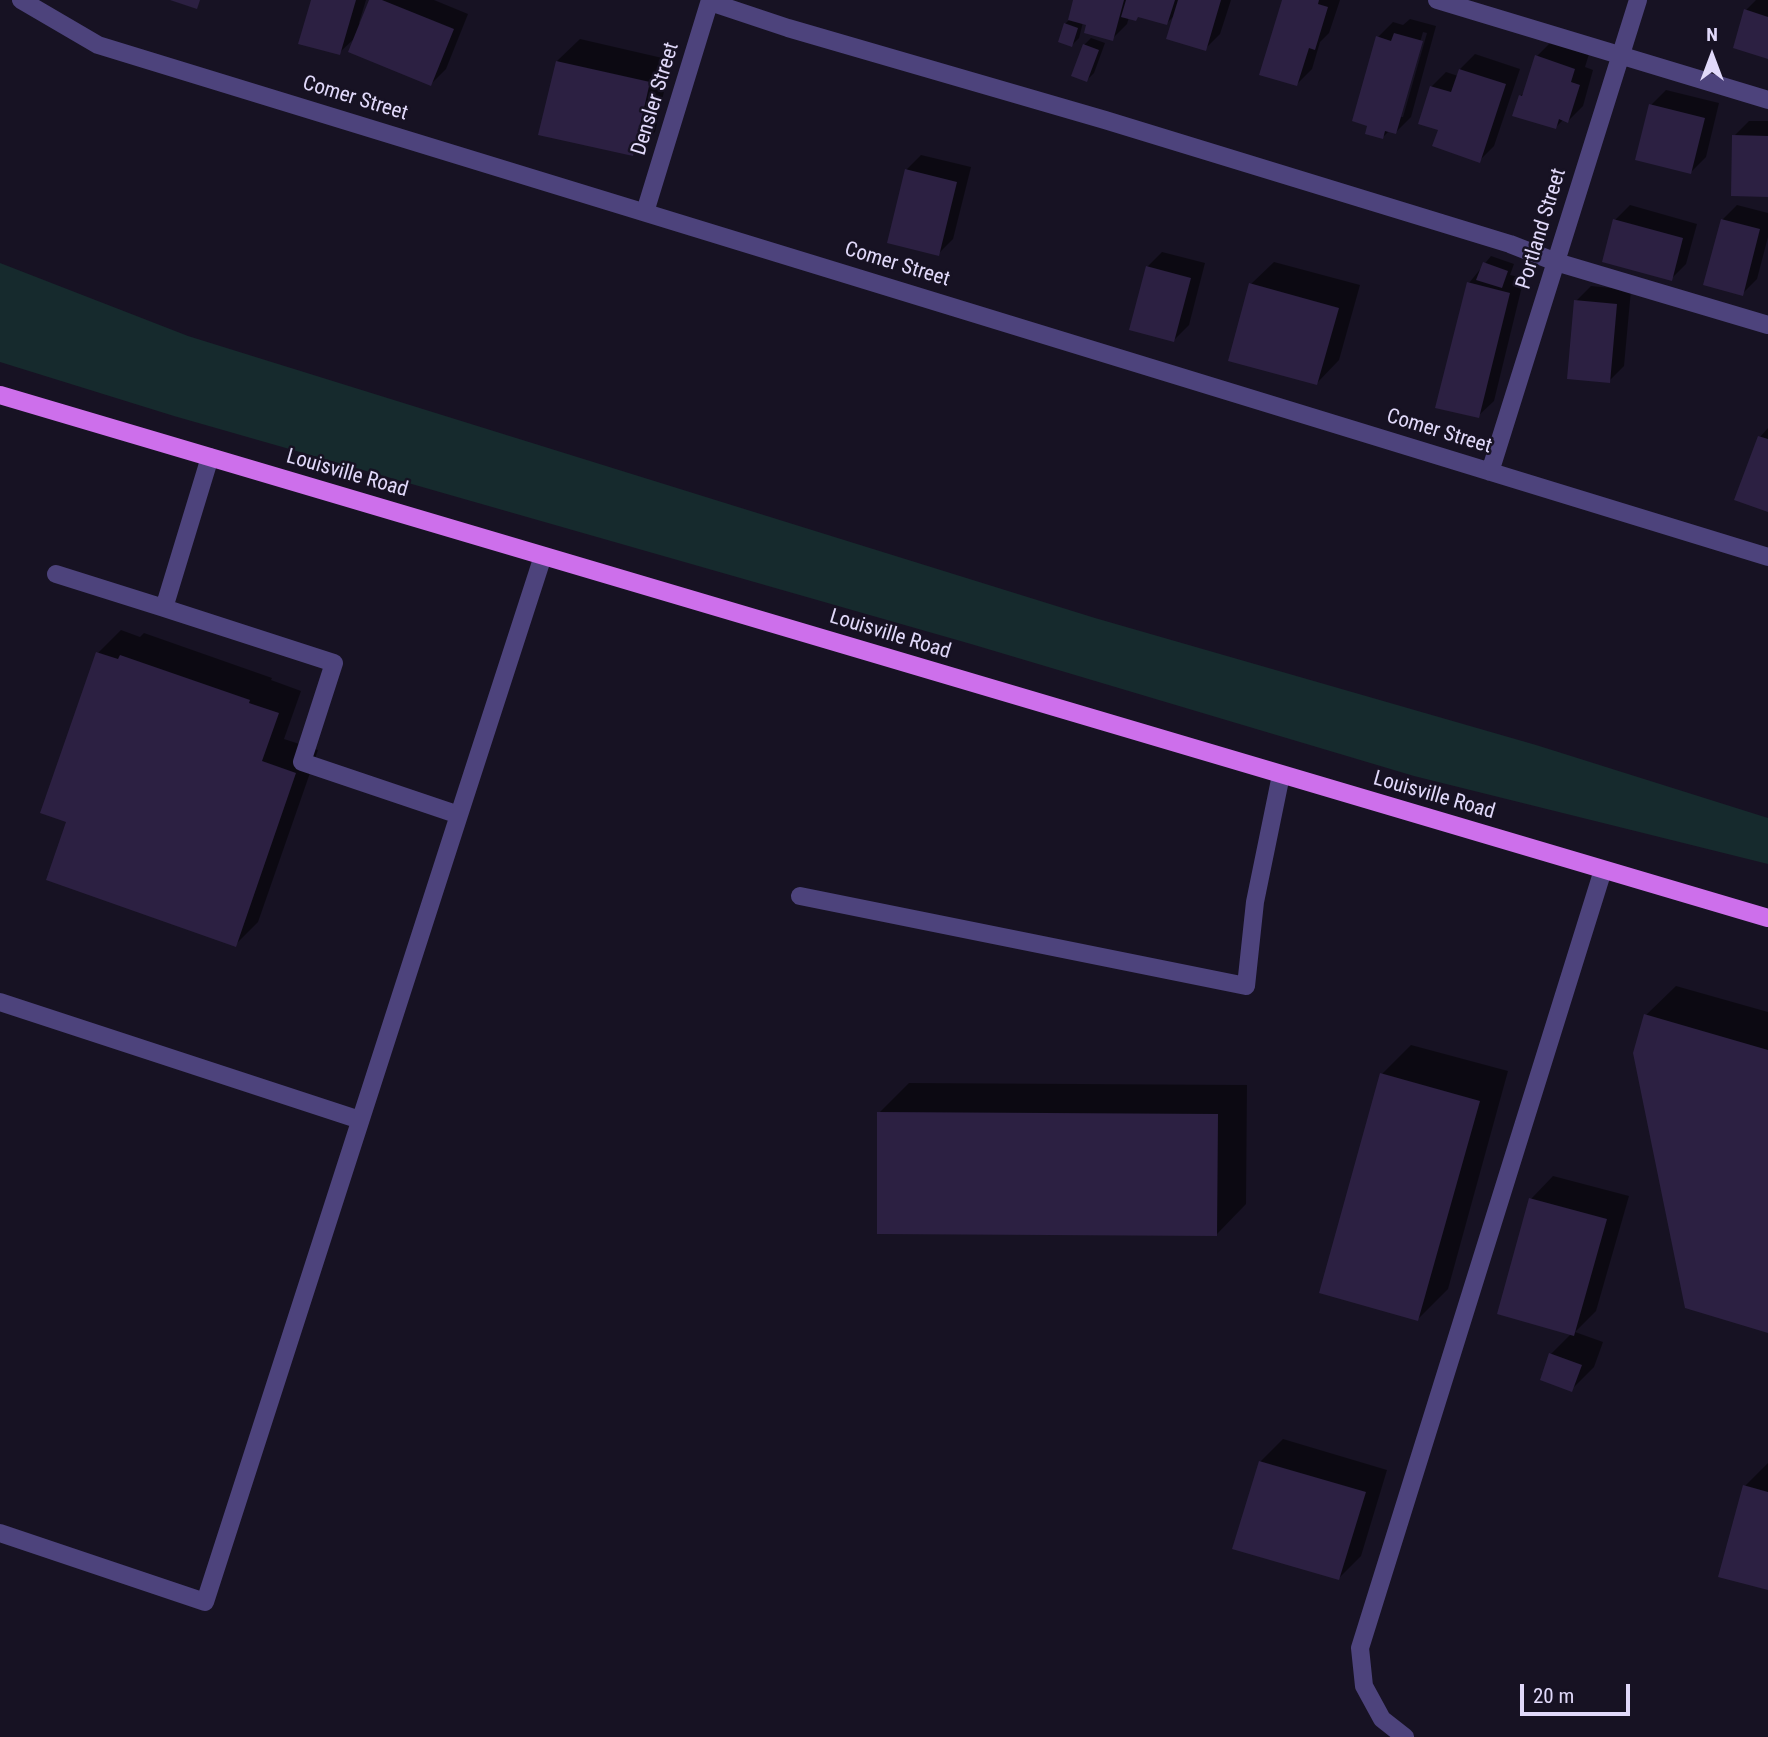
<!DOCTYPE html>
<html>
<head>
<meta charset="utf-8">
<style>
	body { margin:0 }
	#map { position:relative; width:1768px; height:1737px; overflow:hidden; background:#171223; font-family:"Roboto Condensed",sans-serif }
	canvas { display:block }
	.north { position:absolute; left:1677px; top:21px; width:70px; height:70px; -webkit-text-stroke:5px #171223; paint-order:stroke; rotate:0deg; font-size:19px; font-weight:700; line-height:28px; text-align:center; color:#e1d9fa }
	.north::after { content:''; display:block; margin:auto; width:24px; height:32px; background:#e1d9fa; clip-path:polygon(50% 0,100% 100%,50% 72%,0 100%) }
	.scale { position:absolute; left:1520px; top:1684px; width:110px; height:32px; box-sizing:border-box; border:4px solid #e1d9fa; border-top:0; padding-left:9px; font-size:21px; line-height:24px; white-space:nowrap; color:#e1d9fa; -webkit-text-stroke:5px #171223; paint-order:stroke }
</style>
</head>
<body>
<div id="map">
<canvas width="1768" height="1737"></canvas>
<div class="north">N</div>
<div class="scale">20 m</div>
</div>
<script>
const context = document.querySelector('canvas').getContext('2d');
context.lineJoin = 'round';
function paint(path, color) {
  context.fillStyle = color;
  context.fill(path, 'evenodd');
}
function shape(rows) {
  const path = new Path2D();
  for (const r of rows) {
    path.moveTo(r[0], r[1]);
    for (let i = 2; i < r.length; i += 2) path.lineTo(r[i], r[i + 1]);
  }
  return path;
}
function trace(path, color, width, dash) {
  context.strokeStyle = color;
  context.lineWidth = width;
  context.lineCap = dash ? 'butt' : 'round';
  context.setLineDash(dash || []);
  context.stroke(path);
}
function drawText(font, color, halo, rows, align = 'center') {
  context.font = font + ' "Roboto Condensed",sans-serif';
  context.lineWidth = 5;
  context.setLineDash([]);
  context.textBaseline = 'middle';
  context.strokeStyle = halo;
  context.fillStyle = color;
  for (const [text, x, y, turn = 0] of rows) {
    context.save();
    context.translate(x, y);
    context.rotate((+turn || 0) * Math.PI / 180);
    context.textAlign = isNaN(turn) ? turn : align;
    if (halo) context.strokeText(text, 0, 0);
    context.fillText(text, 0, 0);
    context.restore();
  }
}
paint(shape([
	[0,263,188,336,1095,618,1536,745,1768,818,1768,864,1414,776,971,644,174,416,0,362]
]), '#162a2d');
paint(shape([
	[313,0,366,0,359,23,361,24,371,0,434,0,468,14,446,69,431,84,356,37,339,53],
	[1075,0,1231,0,1220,34,1205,49,1175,15,1167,23,1139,15,1129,17,1127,24,1112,39,1083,22,1079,38,1072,45,1065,24,1069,20],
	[1284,0,1340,0,1329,33,1320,42,1312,69,1297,84],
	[1756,0,1768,0,1768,57,1746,10],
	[1410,19,1436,26,1411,117,1396,132,1389,131,1383,137,1378,37,1393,22,1403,25],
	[1423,32,1427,33,1403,117,1399,117],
	[1091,38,1105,43,1094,73,1087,80,1084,45],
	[580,39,671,60,655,132,632,154,557,61],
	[1552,41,1589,54,1585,67,1593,70,1583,106,1568,121,1564,119,1556,127,1520,96,1526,91,1537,56],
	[1475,54,1520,69,1494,146,1479,161,1440,129,1431,87,1446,72,1458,76,1460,69],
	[1666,90,1719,103,1706,157,1691,172,1651,105],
	[1749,121,1768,121,1768,196,1734,136],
	[921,155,971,167,953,239,938,254,906,170],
	[1630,205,1697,224,1686,264,1671,279,1615,220],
	[1737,205,1768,213,1768,237,1757,279,1742,294,1722,220],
	[1162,252,1205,263,1189,325,1174,340,1147,267],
	[1491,256,1514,264,1510,275,1524,278,1494,401,1478,416,1469,283],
	[1274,262,1360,285,1339,360,1317,383,1251,284],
	[1591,286,1631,290,1624,366,1609,381,1576,301],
	[1768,428,1768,511,1736,499,1760,437],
	[121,630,140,637,144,633,272,678,271,680,301,691,284,739,318,750,258,922,235,945,69,821,43,812,98,653],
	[1676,986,1768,1012,1768,1331,1646,1015],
	[1411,1045,1508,1071,1448,1289,1418,1319,1382,1074],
	[909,1083,1247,1085,1246,1204,1217,1234,879,1113],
	[1553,1176,1629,1196,1596,1311,1575,1332,1603,1342,1594,1367,1571,1390,1551,1354,1572,1333,1531,1199],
	[1283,1439,1387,1470,1361,1556,1339,1578,1260,1462],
	[1768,1463,1768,1589,1745,1486]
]), '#0007');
paint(shape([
	[170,0,200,0,197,9],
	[311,0,356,0,340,55,298,44],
	[369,0,382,0,454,29,431,86,348,52],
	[1073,0,1124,0,1113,41,1084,33,1086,25,1068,20],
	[1126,0,1175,0,1167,25,1138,17,1136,21,1121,17],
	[1178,0,1221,0,1206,51,1166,39],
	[1282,0,1319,0,1318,4,1328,7,1315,50,1309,48,1297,86,1259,75],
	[1744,9,1768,17,1768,59,1733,48],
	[1064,23,1078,28,1072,47,1058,42],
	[1394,33,1423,41,1396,134,1385,131,1383,139,1365,134,1367,126,1352,121,1376,36,1391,41],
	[1083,44,1099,50,1087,82,1071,76],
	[1535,55,1575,69,1571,82,1580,85,1568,123,1559,119,1556,129,1512,116,1519,95,1522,96],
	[556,61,650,82,633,156,538,135],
	[1459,69,1506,84,1480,163,1432,146,1438,130,1418,124,1430,86,1451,92],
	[1649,104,1705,118,1691,174,1635,160],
	[1732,135,1768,136,1768,197,1731,196],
	[905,169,957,182,939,256,887,243],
	[1613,219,1683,238,1672,281,1602,262],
	[1721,219,1760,229,1743,296,1703,285],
	[1483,262,1508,271,1502,288,1476,280],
	[1146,266,1191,278,1174,342,1129,330],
	[1467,282,1510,293,1479,418,1435,408],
	[1249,283,1339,308,1317,385,1228,361],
	[1574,300,1617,304,1610,383,1567,379],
	[1758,436,1768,439,1768,512,1734,500],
	[96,652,118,659,120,655,250,700,249,703,279,713,262,761,296,773,236,947,46,880,66,822,40,813],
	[1644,1014,1768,1050,1768,1333,1685,1308,1633,1053],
	[1380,1073,1480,1101,1418,1321,1319,1293],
	[877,1112,1218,1114,1217,1236,877,1234],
	[1529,1198,1607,1219,1574,1336,1497,1314],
	[1549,1353,1582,1365,1572,1392,1540,1380],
	[1259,1461,1366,1492,1339,1580,1232,1549],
	[1743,1485,1768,1492,1768,1590,1718,1577]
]), '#2c2042');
trace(shape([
	[21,0,98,45,1768,557],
	[1437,0,1768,100],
	[710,2,788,28,1105,120,1510,244,1556,262,1768,325],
	[645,212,710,0],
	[210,457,164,608,334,663,302,762,459,815,543,556],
	[1490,472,1638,0],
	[56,574,164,608],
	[800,896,1246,986,1255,902,1281,775],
	[0,1002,360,1120],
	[0,1533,205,1602,459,815],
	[1405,1737,1382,1719,1364,1686,1360,1648,1603,870]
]), '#4d437c', 18);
trace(shape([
	[0,395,1768,918]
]), '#cd6feb', 18);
drawText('21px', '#e1d9fa', '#171223', [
	["Comer Street",355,99,17],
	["Densler Street",656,99,-73],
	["Portland Street",1542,229,-73],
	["Comer Street",897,265,17],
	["Comer Street",1439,432,17],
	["Louisville Road",347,474,16],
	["Louisville Road",890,635,17],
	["Louisville Road",1434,796,16]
]);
</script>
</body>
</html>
